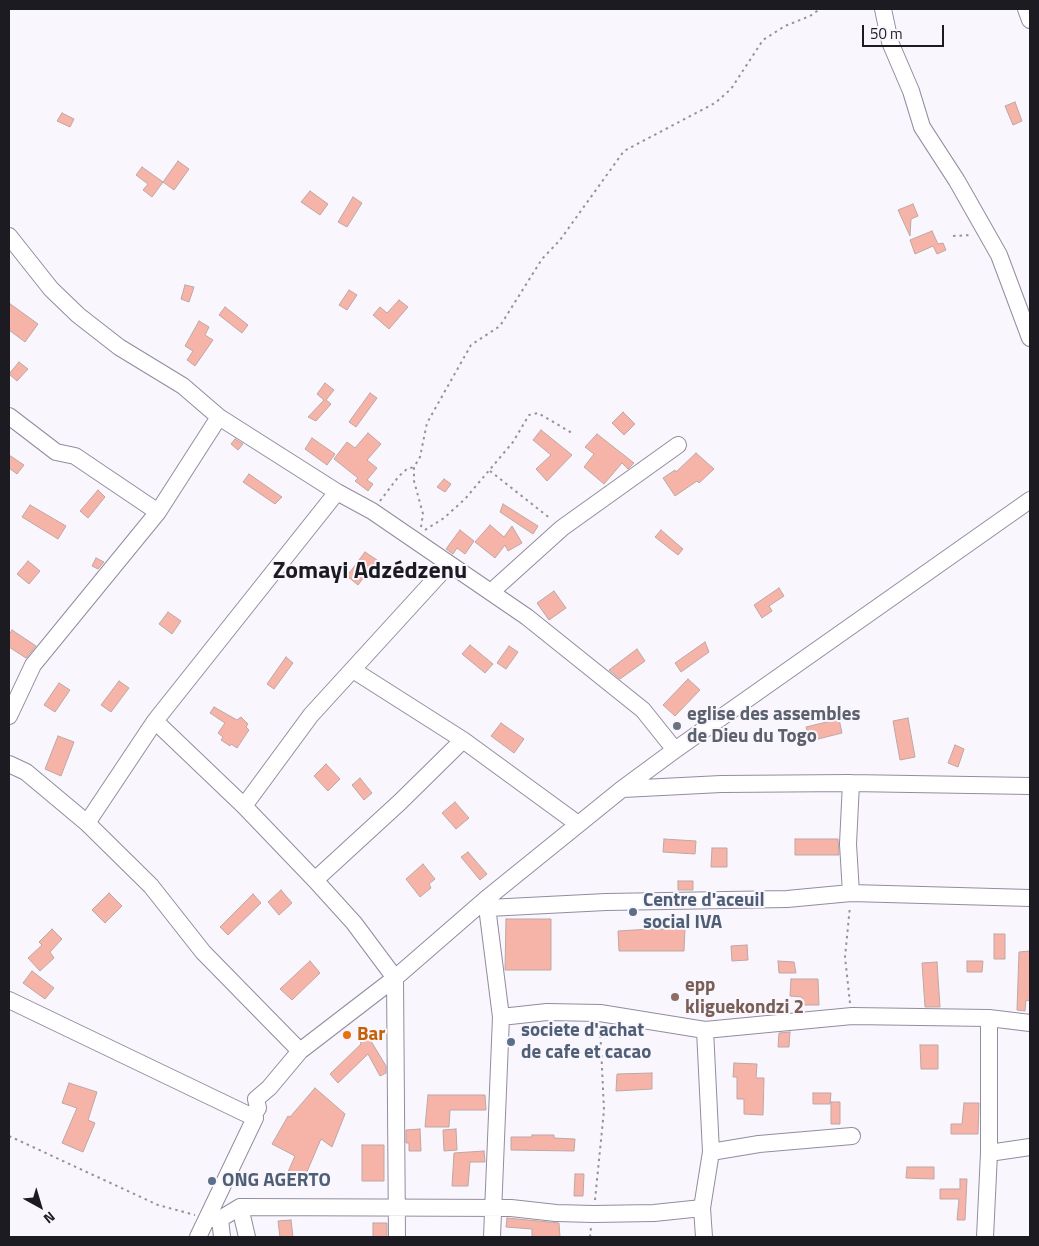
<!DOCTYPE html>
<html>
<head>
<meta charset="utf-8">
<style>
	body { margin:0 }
	#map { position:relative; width:1039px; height:1246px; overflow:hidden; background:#f9f6fe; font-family:"Titillium Web",sans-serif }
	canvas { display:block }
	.frame { position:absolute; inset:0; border:10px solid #1d1b22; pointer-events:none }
	.north { position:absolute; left:15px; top:1181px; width:50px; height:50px; -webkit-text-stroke:4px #f9f6fe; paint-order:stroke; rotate:141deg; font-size:14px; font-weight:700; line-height:20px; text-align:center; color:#1d1b22 }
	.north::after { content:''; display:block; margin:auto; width:18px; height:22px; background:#1d1b22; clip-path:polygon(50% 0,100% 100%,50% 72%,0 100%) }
	.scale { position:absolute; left:862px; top:25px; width:82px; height:22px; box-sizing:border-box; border:2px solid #1d1b22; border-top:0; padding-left:6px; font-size:15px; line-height:18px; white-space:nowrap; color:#1d1b22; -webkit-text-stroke:4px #f9f6fe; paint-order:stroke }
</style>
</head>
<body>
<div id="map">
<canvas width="1039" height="1246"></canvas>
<div class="frame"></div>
<div class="north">N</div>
<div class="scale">50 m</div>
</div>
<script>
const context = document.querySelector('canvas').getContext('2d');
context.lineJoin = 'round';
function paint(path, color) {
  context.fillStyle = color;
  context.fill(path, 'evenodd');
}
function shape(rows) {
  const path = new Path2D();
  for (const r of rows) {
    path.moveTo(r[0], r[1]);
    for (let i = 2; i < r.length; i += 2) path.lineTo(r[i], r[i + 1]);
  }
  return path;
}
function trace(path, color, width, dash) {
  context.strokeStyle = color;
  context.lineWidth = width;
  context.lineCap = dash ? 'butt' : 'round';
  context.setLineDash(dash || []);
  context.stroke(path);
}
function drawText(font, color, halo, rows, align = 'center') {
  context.font = font + ' "Titillium Web",sans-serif';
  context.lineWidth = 4;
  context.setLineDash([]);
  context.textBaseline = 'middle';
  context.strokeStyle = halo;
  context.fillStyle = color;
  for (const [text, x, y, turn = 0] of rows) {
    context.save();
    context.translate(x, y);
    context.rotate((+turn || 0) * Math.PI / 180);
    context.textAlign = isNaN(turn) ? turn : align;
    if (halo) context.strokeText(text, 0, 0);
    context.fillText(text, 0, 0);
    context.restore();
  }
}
const building = shape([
	[1015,102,1022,121,1013,125,1005,106,1015,102],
	[62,113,74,119,70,127,57,121,62,113],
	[178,161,189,169,174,190,163,182,178,161],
	[142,167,163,182,152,197,143,190,148,184,136,175,142,167],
	[310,191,328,204,320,215,301,202,310,191],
	[353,197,362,203,347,227,338,222,353,197],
	[913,204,918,216,911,219,910,236,898,210,913,204],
	[932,231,938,244,943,243,946,250,937,254,933,246,915,254,910,240,932,231],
	[185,285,194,287,189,302,181,299,185,285],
	[349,290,357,295,347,310,339,305,349,290],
	[399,300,408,307,389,329,373,315,380,307,387,313,399,300],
	[9,303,38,324,25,342,9,330,9,303],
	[225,307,248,325,242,333,219,315,225,307],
	[199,321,209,327,205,335,213,340,195,366,187,360,193,351,185,346,199,321],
	[19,362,28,369,17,381,9,374,19,362],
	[325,383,334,390,326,400,331,404,316,421,308,417,324,400,317,394,325,383],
	[370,393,377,398,356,427,349,422,370,393],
	[623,412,635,424,624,435,612,423,623,412],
	[541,430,572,455,547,481,536,469,551,455,533,440,541,430],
	[368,433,381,444,367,460,377,468,367,480,373,484,368,491,355,481,358,478,334,459,347,442,355,448,368,433],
	[597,434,634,463,628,469,622,463,604,484,584,467,594,454,585,447,597,434],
	[312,438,335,454,327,465,305,449,312,438],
	[235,439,243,444,238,450,231,444,235,439],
	[696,453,714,469,699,483,697,481,675,496,663,478,675,470,676,472,696,453],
	[9,455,24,465,17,474,9,468,9,455],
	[249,474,282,497,275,504,243,482,249,474],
	[444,479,451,484,445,492,437,487,444,479],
	[98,490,105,497,88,518,80,511,98,490],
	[503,504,538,526,533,534,500,512,503,504],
	[30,505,66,526,58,539,22,517,30,505],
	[490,525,504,537,512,526,522,543,508,551,505,545,495,558,475,542,490,525],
	[460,530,474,541,465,554,457,548,453,554,446,549,460,530],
	[661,530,683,549,678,555,655,537,661,530],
	[365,552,377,560,358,585,347,576,365,552],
	[96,558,104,562,98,569,92,566,96,558],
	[28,561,40,571,29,584,17,574,28,561],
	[779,588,784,596,769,606,772,611,762,618,754,605,779,588],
	[554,591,566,608,549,620,537,603,554,591],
	[168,612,181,621,172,634,159,624,168,612],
	[12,630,36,646,26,658,9,647,9,635,12,630],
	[705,642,709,652,681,672,675,663,705,642],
	[470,645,493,664,485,673,462,654,470,645],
	[509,646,518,652,506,669,497,663,509,646],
	[637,649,645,661,620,679,609,670,637,649],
	[286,657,293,663,274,689,267,684,286,657],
	[688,679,700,690,675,716,663,705,688,679],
	[119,681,129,688,111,712,101,705,119,681],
	[59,683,70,690,55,712,44,705,59,683],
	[214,707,237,720,241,717,248,724,246,727,249,730,237,748,231,744,230,746,221,740,223,737,218,733,225,723,210,713,214,707],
	[908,718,915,757,900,760,893,721,908,718],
	[839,719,842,733,810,741,806,727,839,719],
	[501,723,524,739,514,753,491,736,501,723],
	[58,736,74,742,61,776,45,769,58,736],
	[955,745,964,749,958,767,948,763,955,745],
	[326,764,340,779,328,791,314,776,326,764],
	[360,778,372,793,364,800,352,785,360,778],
	[455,802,469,818,456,829,442,813,455,802],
	[664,839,696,841,695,854,663,852,664,839],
	[795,839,838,839,839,855,795,855,795,839],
	[712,848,727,848,727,867,711,867,712,848],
	[468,852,487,874,480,880,461,857,468,852],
	[423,864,435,879,429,884,431,888,420,897,406,879,423,864],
	[678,881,693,881,693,890,678,890,678,881],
	[281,890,292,903,279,915,268,902,281,890],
	[109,893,122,906,105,923,92,910,109,893],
	[253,894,261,903,228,935,220,927,253,894],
	[506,919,551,919,551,970,505,970,506,919],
	[52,929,62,939,50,952,54,958,40,971,28,958,42,945,39,942,52,929],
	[651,929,685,929,684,951,619,951,618,931,651,929],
	[994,934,1005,934,1005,959,994,959,994,934],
	[747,945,748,960,732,961,731,946,747,945],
	[1030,951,1030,1001,1026,1000,1025,1011,1017,1010,1019,952,1030,951],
	[310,961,320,973,292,1000,280,989,310,961],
	[778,961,794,962,796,973,779,973,778,961],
	[967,961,983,961,982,972,967,972,967,961],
	[937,962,940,1007,925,1007,922,963,937,962],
	[32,971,54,988,45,999,23,983,32,971],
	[791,979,818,979,819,1005,802,1005,802,997,790,996,791,979],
	[790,1032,789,1047,778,1047,779,1033,790,1032],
	[368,1036,386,1066,386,1073,380,1076,368,1054,338,1083,330,1074,361,1044,360,1041,368,1036],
	[920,1045,938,1045,938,1069,921,1069,920,1045],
	[734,1063,757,1064,756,1078,764,1078,763,1115,744,1114,744,1099,737,1099,737,1077,733,1077,734,1063],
	[652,1073,652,1089,616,1091,617,1074,652,1073],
	[69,1083,97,1092,88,1120,95,1123,83,1152,62,1143,77,1108,62,1103,69,1083],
	[315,1088,345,1114,332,1147,321,1139,303,1181,287,1174,295,1156,272,1144,288,1116,290,1117,315,1088],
	[813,1093,831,1093,830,1104,813,1104,813,1093],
	[428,1095,485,1095,486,1110,450,1110,449,1127,425,1127,428,1095],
	[831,1102,840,1102,840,1124,831,1124,831,1102],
	[964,1103,979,1103,978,1134,951,1134,951,1124,962,1124,964,1103],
	[420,1129,421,1151,409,1151,409,1143,406,1143,406,1130,420,1129],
	[456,1129,457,1150,444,1151,443,1130,456,1129],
	[532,1135,554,1135,554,1138,575,1139,574,1151,511,1150,511,1137,532,1137,532,1135],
	[362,1145,384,1145,384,1181,362,1181,362,1145],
	[484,1151,485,1162,470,1162,468,1186,452,1186,454,1153,484,1151],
	[907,1167,934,1167,934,1179,906,1178,907,1167],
	[575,1174,584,1174,583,1196,574,1196,575,1174],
	[960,1179,967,1179,965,1220,957,1220,959,1199,940,1199,940,1189,960,1189,960,1179],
	[507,1218,559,1223,560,1237,532,1237,532,1229,506,1227,507,1218],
	[291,1220,293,1237,280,1237,278,1221,291,1220],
	[373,1223,387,1223,387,1237,373,1237,373,1223]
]);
paint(building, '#f6b4a9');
trace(building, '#bea7a3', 1);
const minor = shape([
	[883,9,890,42,911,91,922,127,957,181,999,255,1030,338],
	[1026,9,1030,20],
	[9,236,51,289,78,315,119,347,183,386,219,417,337,492,372,511,527,617,643,710,675,750],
	[9,416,56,452,75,456,158,512],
	[491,592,562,528,678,445],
	[353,670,463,740,578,824],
	[9,716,33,665,158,512,219,417],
	[155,721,244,806,315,880,354,923,395,978,397,1237],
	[9,764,26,772,87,823,151,886,203,952,300,1051],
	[851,783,848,844,851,893],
	[623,789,721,784,851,783,1030,786],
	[244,806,311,715,448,565],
	[87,823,155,721,337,492],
	[315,880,400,802,463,740],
	[486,899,501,1017,492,1237],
	[488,908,606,902,787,899,851,893,1030,898],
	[9,1000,255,1118],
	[501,1017,547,1012,600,1013,705,1030,852,1016,989,1018,1030,1023],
	[711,1152,759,1144,852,1136],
	[989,1153,1030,1147],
	[240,1207,247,1237],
	[208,1219,220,1219,240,1207,511,1208,556,1213,593,1214,654,1213,702,1208],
	[220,1219,222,1237],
	[198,1237,255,1118,254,1114,258,1108,256,1099,269,1088,300,1051,395,978,486,899,622,789,675,750,1030,500],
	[704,1237,702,1208,711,1152,705,1030],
	[985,1237,989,1153,989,1018]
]);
trace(minor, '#938c9e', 18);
trace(shape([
	[953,236,972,235],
	[490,471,551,519],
	[380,501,399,476,407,469,414,467],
	[421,527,423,514,414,481,414,467,420,457,427,423,471,345,500,326,542,259,560,240,624,151,715,103,731,89,763,40,785,26,810,16,820,9],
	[425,530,444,518,465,499,513,442,529,415,538,413,572,433],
	[850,1003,845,957,850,906],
	[9,1136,158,1205,195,1215],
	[595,1200,604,1110,600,1026],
	[590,1237,591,1227]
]), '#95939a', 2, [2.5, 4]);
trace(minor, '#fff', 16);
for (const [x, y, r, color] of [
	[677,726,5,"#6b7280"],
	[633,912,5,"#5c6f8a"],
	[675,997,5,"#8d6e63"],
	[347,1035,5,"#e8710a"],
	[511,1042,5,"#5c6f8a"],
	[212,1181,5,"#5c6f8a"]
]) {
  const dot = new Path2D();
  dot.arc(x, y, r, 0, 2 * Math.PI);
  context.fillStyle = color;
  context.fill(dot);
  trace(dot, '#f9f6fe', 2);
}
drawText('bold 19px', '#5b616d', '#f9f6fe', [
	["eglise des assembles",687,715],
	["de Dieu du Togo",687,737]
], 'left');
drawText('bold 19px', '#4e5e75', '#f9f6fe', [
	["Centre d'aceuil",643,901],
	["social IVA",643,923],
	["societe d'achat",521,1031],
	["de cafe et cacao",521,1053],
	["ONG AGERTO",222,1181]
], 'left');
drawText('bold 19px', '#785e54', '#f9f6fe', [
	["epp",685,986],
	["kliguekondzi 2",685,1008]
], 'left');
drawText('bold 19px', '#c56008', '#f9f6fe', [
	["Bar",357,1035]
], 'left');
drawText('bold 24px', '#1d1b22', '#f9f6fe', [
	["Zomayi Adzédzenu",370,572]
]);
</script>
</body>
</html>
